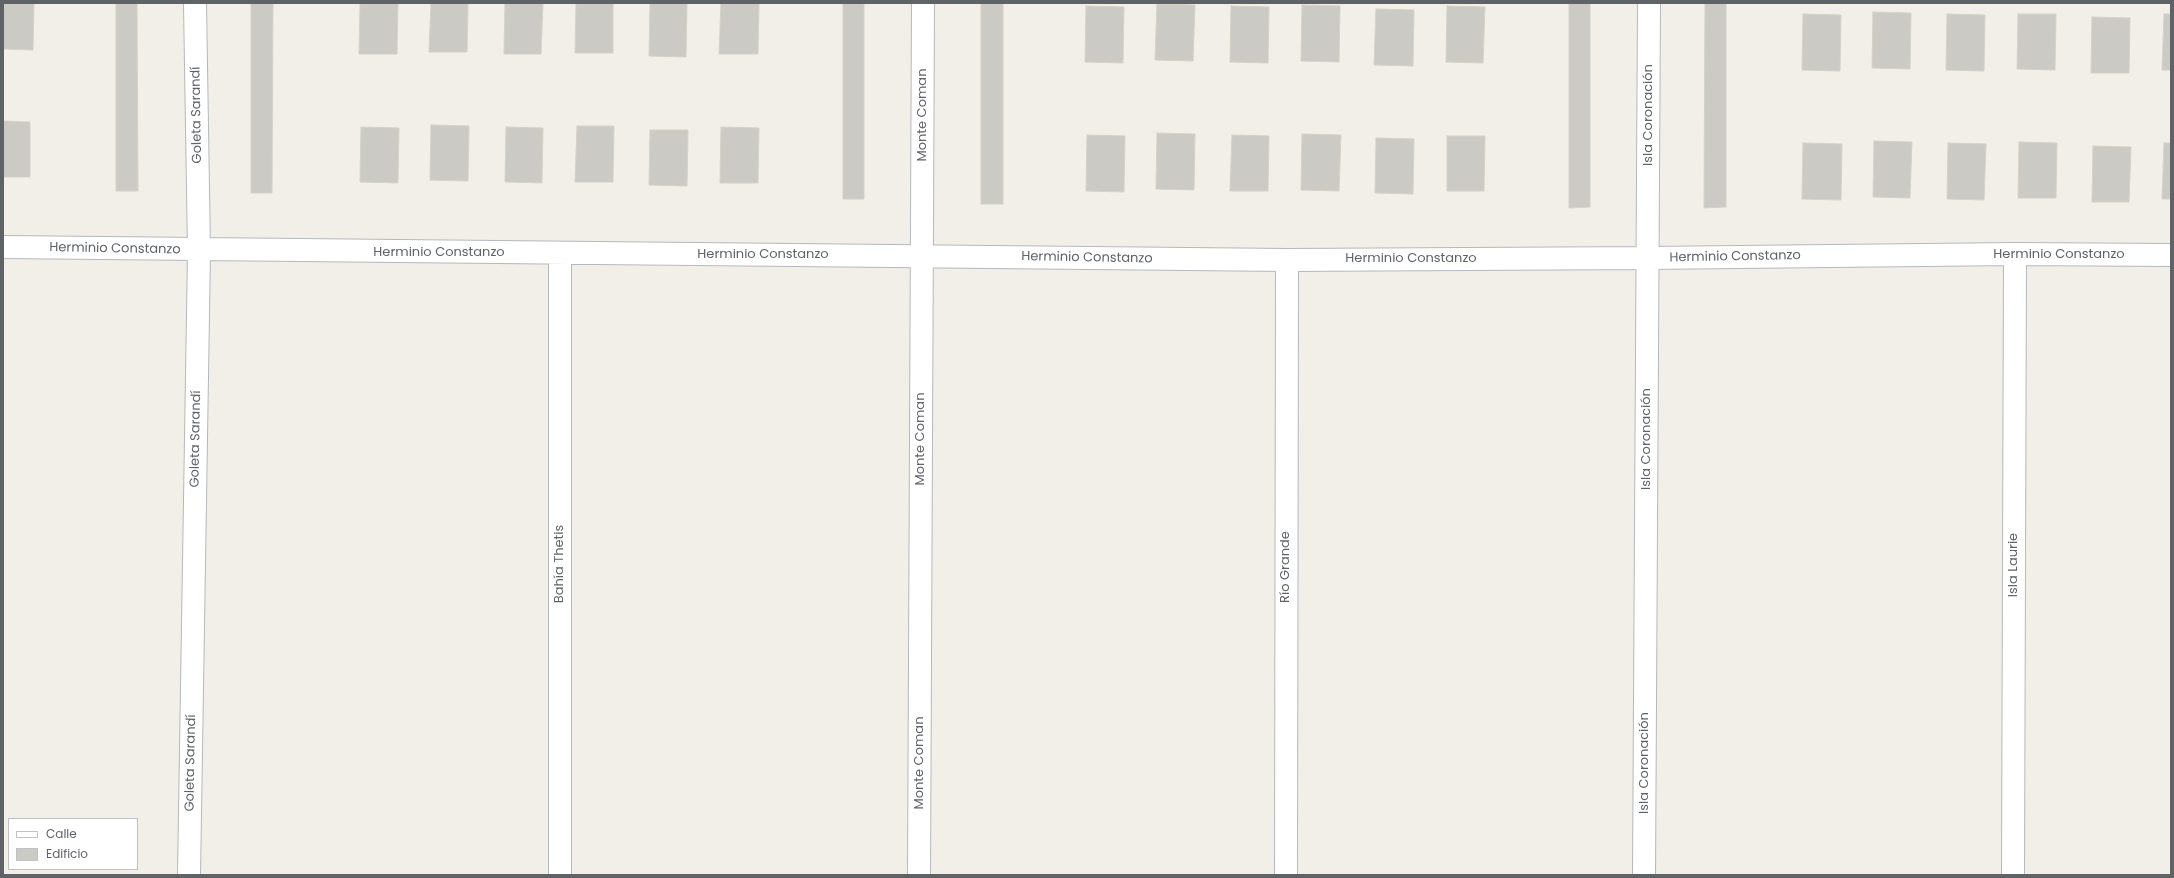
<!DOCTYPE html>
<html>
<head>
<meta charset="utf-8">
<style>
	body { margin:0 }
	#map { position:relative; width:2174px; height:878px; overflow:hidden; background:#f1efe8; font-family:Poppins,sans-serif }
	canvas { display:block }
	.frame { position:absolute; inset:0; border:4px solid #5f6368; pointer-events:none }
	.legend { position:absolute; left:8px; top:818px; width:130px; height:52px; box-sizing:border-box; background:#fff; border:1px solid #bfc1c3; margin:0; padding:5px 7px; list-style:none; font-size:12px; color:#5f6368 }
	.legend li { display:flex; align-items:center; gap:8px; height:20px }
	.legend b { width:20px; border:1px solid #bfc1c3 }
</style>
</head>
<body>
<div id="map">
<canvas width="2174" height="878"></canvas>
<div class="frame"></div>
<ul class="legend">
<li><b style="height:5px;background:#fff"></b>Calle</li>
<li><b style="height:11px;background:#cccac5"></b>Edificio</li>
</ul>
</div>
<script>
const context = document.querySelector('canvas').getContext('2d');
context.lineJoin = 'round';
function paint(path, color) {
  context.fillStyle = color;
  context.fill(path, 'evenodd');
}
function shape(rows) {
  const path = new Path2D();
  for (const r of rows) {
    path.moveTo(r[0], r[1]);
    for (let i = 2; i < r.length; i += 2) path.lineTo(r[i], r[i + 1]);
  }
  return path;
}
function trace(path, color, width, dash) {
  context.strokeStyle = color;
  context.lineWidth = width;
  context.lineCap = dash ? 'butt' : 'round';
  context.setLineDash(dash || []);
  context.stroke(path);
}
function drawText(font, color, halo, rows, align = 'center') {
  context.font = font + ' Poppins,sans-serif';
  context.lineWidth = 3.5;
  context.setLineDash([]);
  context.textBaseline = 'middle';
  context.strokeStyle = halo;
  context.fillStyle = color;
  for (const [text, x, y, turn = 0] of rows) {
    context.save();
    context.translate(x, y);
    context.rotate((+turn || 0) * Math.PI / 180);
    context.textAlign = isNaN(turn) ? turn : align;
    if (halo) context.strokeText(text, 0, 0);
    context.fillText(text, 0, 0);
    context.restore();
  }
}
const building = shape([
	[3,3,34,3,33,50,3,49,3,3],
	[116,3,137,3,138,191,116,191,116,3],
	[251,3,273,3,272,193,251,193,251,3],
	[360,3,398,3,397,54,359,54,360,3],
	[431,3,468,3,467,52,429,52,431,3],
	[505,3,543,3,541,54,504,54,505,3],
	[576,3,613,3,613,53,575,53,576,3],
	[650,3,687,3,686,57,649,56,650,3],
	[721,3,759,3,758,54,719,54,721,3],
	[843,3,864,3,864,199,843,199,843,3],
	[981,3,1003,3,1003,204,981,204,981,3],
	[1569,3,1590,3,1590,207,1569,208,1569,3],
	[1705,3,1726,3,1726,207,1704,208,1705,3],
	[1157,4,1195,5,1193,61,1155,60,1157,4],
	[1302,5,1340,6,1339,62,1301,61,1302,5],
	[1086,6,1124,7,1123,63,1085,62,1086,6],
	[1231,6,1269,7,1268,63,1230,62,1231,6],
	[1447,6,1485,7,1483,63,1446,62,1447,6],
	[1376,9,1414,10,1413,66,1374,65,1376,9],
	[1873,12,1911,13,1910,69,1872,68,1873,12],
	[1803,14,1841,15,1840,71,1802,70,1803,14],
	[1947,14,1985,15,1984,71,1946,70,1947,14],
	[2018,14,2056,14,2055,70,2017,69,2018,14],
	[2164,14,2171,14,2171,70,2162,70,2164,14],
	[2092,17,2130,18,2129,73,2091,73,2092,17],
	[3,121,30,122,30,177,3,177,3,121],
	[431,125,469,126,468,181,430,180,431,125],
	[577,126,614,126,613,182,575,182,577,126],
	[361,127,399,128,398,183,360,182,361,127],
	[506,127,543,128,542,183,505,182,506,127],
	[721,127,759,128,758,183,720,183,721,127],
	[650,130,688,130,687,186,649,185,650,130],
	[1157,133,1195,134,1194,190,1156,189,1157,133],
	[1302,134,1341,135,1339,191,1301,190,1302,134],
	[1087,135,1125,136,1124,192,1086,191,1087,135],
	[1232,135,1269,136,1268,191,1230,191,1232,135],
	[1447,136,1485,136,1484,191,1447,191,1447,136],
	[1376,138,1414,139,1413,194,1375,193,1376,138],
	[1874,141,1912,142,1910,198,1873,197,1874,141],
	[2019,142,2057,143,2056,198,2018,198,2019,142],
	[1803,143,1842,144,1841,200,1802,199,1803,143],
	[1948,143,1986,144,1984,200,1947,199,1948,143],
	[2164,143,2171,143,2171,199,2162,199,2164,143],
	[2093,146,2131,147,2129,202,2092,202,2093,146]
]);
paint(building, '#cccac5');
trace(building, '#d6d1c6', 1);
const minor = shape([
	[3,247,1287,260,1648,258,2015,254,2171,255],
	[189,875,199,251,195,3],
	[560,875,560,254],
	[919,875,923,3],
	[1286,875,1287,260],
	[1644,875,1649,3],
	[2013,875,2015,254]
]);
trace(minor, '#b5b8bc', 24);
trace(minor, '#fff', 22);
drawText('13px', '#5f6368', '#fff', [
	["Goleta Sarandí",197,115,-91],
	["Monte Coman",923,115,-90],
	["Isla Coronación",1649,115,-90],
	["Herminio Constanzo",115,249,1],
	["Herminio Constanzo",439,253],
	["Herminio Constanzo",763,255],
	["Herminio Constanzo",2059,255],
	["Herminio Constanzo",1735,257,-1],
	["Herminio Constanzo",1087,258,1],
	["Herminio Constanzo",1411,259],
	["Goleta Sarandí",196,439,-89],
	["Monte Coman",921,439,-90],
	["Isla Coronación",1647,439,-90],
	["Bahía Thetis",560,564,-90],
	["Isla Laurie",2014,565,-90],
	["Río Grande",1286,567,-90],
	["Goleta Sarandí",191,763,-89],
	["Monte Coman",920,763,-90],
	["Isla Coronación",1645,763,-90]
]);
</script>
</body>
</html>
